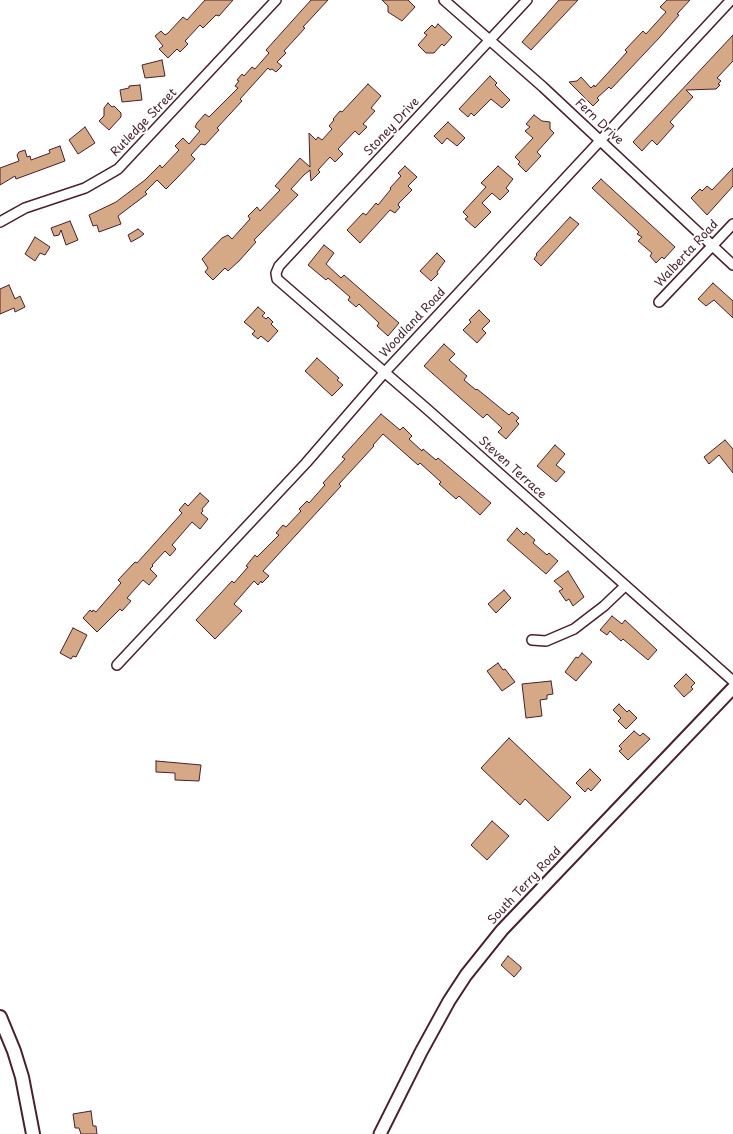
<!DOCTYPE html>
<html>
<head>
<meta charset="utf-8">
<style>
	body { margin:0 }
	canvas { display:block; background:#fff }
</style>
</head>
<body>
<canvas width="733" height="1134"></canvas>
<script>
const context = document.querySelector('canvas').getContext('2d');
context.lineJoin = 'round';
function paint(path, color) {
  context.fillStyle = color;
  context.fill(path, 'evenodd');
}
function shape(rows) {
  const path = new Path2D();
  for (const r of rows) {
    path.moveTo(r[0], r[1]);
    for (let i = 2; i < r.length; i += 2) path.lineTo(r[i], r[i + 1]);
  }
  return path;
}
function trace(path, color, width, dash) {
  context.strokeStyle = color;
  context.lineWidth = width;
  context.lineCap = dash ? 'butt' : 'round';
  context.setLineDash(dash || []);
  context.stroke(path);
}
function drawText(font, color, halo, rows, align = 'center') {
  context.font = font + ' "Playpen Sans",sans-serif';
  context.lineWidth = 4;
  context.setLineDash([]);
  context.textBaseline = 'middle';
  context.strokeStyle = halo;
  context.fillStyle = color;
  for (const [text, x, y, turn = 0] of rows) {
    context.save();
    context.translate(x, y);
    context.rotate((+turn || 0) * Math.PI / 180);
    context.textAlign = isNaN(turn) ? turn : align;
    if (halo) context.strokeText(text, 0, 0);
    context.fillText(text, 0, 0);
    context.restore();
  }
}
const building = shape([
	[205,0,233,0,219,16,216,15,203,28,200,25,185,41,188,44,180,52,177,49,168,58,159,49,163,46,155,36,161,31,165,35,168,33,183,17,187,20,205,0],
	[311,0,328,0,303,27,305,28,284,51,286,53,277,62,282,66,276,72,272,69,270,70,268,68,240,99,242,101,217,128,219,130,205,145,201,144,191,155,195,159,177,178,166,189,157,180,145,192,147,194,118,216,121,224,99,232,97,225,93,226,89,215,116,202,145,180,160,165,162,168,179,150,175,146,183,138,189,144,200,131,195,127,197,123,205,114,209,117,238,88,235,86,239,81,237,80,242,74,244,76,252,67,255,69,269,53,266,50,311,0],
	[382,0,408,0,415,7,402,21,388,12,388,6,382,0],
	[559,0,578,0,531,50,522,42,559,0],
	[667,0,690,0,677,14,679,15,660,37,611,89,609,87,597,98,599,100,593,106,569,82,577,81,581,77,591,88,594,85,595,87,627,52,625,50,643,31,646,34,666,12,660,7,667,0],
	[438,24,452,37,444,46,442,44,434,53,426,53,418,45,427,35,424,33,432,25,435,28,438,24],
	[733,35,733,61,717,78,721,81,718,84,720,85,716,89,686,90,693,97,670,122,674,126,657,145,652,140,642,151,633,142,733,35],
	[162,60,165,76,145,78,142,65,162,60],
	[490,76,497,83,495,85,510,100,502,108,491,99,474,116,471,113,468,117,459,109,490,76],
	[368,84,381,96,371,108,375,111,363,124,367,127,359,135,355,131,338,149,343,154,335,162,330,157,318,170,320,172,311,181,310,170,304,175,291,189,298,195,254,240,256,242,239,261,228,271,225,268,213,280,205,272,208,268,202,259,222,238,228,235,232,239,250,219,248,216,257,207,260,211,280,190,275,186,300,158,310,167,309,133,316,140,318,137,322,140,332,129,329,126,334,120,333,119,340,111,342,112,368,84],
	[140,85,142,100,122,102,120,90,129,88,129,86,140,85],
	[108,103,112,107,114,106,121,113,121,117,109,130,99,121,104,116,104,108,108,103],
	[534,115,542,121,550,122,550,129,554,133,537,152,541,156,526,172,518,164,520,162,515,157,533,138,525,131,530,127,526,124,534,115],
	[448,122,465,138,457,146,447,138,442,144,434,136,448,122],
	[85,127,95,143,78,154,69,140,85,127],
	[60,146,65,161,16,179,15,176,0,185,0,168,19,161,17,155,19,152,25,150,27,157,30,156,31,160,50,153,49,150,60,146],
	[405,166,417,177,408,186,412,190,399,203,398,205,400,207,395,213,390,210,360,243,347,230,363,213,366,215,376,203,378,205,391,189,390,188,401,176,398,173,405,166],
	[498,166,513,179,506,188,509,191,500,200,492,193,482,203,491,212,475,228,465,219,468,217,463,212,486,187,481,183,498,166],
	[733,168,733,186,707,215,691,198,700,189,702,191,707,186,712,190,733,168],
	[601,179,675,247,664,259,662,257,656,263,650,256,652,253,638,241,642,237,637,234,639,232,592,188,601,179],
	[570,217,579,224,541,266,534,259,537,255,536,254,570,217],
	[70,221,78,240,66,245,61,230,59,235,54,236,51,228,70,221],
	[138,229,144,234,140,237,131,242,128,235,138,229],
	[35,237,50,247,45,255,40,253,35,261,25,254,35,237],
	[324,245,334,253,326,264,341,278,344,275,399,323,388,336,377,326,379,323,359,304,356,307,348,300,350,297,328,278,326,280,308,265,324,245],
	[437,253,445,261,437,272,438,274,431,281,420,271,437,253],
	[713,283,733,301,733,318,714,300,706,306,698,299,713,283],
	[9,285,15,299,20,296,25,307,15,312,14,308,0,314,0,289,9,285],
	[258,307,265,313,262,316,266,319,268,317,273,322,271,324,278,331,268,342,261,336,258,339,252,334,255,331,244,322,258,307],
	[479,310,490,321,482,329,486,333,477,343,463,330,471,322,469,320,479,310],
	[444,344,455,354,449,360,467,376,464,380,476,390,477,389,509,415,512,412,519,418,516,421,519,424,506,439,498,432,502,428,487,414,483,418,424,366,444,344],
	[317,358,339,378,337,380,343,385,332,396,305,371,317,358],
	[381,414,400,430,403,427,412,436,409,439,422,451,423,449,436,460,438,458,491,503,480,515,459,496,456,499,439,484,441,482,420,463,418,465,383,434,373,445,374,446,339,484,341,486,263,571,269,576,262,583,261,581,258,585,254,581,234,604,242,611,215,639,196,620,232,581,234,583,248,567,246,566,255,555,257,557,279,535,276,533,283,525,286,527,301,511,299,509,307,501,309,503,325,485,323,483,345,459,342,457,381,414],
	[725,440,733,449,733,473,719,455,709,464,704,457,725,440],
	[555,445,565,454,556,465,565,472,556,482,537,466,555,445],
	[200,493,209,501,202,509,203,511,201,513,208,519,200,529,192,522,172,545,176,549,170,556,165,551,152,565,153,566,150,569,157,576,149,585,143,580,127,598,131,601,122,611,120,609,97,632,83,618,90,610,92,612,93,610,96,612,121,583,118,580,135,562,137,563,182,513,179,510,185,503,188,506,200,493],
	[517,528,524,535,526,532,535,540,533,543,547,555,549,553,558,561,546,574,507,540,517,528],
	[568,571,584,597,573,606,569,599,566,601,559,591,563,589,554,581,568,571],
	[504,590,511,598,496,613,488,604,504,590],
	[612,616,622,624,625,620,657,650,648,660,623,639,621,641,610,631,607,635,600,630,612,616],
	[73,628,87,635,76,657,73,656,71,659,60,653,73,628],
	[582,653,592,662,576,681,565,672,576,657,578,658,582,653],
	[498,663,503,670,505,669,515,682,502,691,487,671,498,663],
	[686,674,695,683,691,687,693,689,684,697,674,686,686,674],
	[551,681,553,694,547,695,547,699,540,700,542,716,526,718,522,684,551,681],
	[619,704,627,712,629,710,637,718,626,729,618,721,621,718,613,710,619,704],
	[634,731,640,736,643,733,650,739,628,760,619,751,622,749,619,746,634,731],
	[509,738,571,797,548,821,525,799,520,805,481,768,509,738],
	[156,761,201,765,199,781,175,780,175,773,156,772,156,761],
	[590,769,601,780,591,791,588,788,585,792,576,783,590,769],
	[492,821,509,836,487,860,471,845,492,821],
	[508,956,521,967,521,969,514,977,501,965,508,956],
	[91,1111,93,1126,96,1126,97,1134,81,1134,79,1128,75,1128,73,1114,91,1111]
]);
paint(building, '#d5a986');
trace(building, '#4a1f2b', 1);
const minor = shape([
	[444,0,543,87,733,265],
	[527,0,279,266,276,273,277,279,427,409,733,681],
	[0,222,25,208,85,188,118,169,276,0],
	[659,302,733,224],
	[532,640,546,641,574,629,604,606,625,586],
	[117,665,306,463,384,373,731,0]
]);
const tertiary = shape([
	[380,1134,421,1052,449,1001,466,975,502,930,733,688]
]);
const secondary = shape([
	[0,1017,14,1051,22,1077,33,1134]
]);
trace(minor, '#4a1f2b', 12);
trace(tertiary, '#4a1f2b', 15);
trace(secondary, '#4a1f2b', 16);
trace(minor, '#fff', 9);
trace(tertiary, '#fff', 11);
trace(secondary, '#fff', 12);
drawText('12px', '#4a1f2b', '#fff', [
	["Fern Drive",599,122,43],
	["Rutledge Street",144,123,-46],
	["Stoney Drive",392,127,-47],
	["Walberta Road",687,254,-47],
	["Woodland Road",413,323,-47],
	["Steven Terrace",512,468,42],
	["South Terry Road",525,886,-47]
]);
</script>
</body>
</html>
